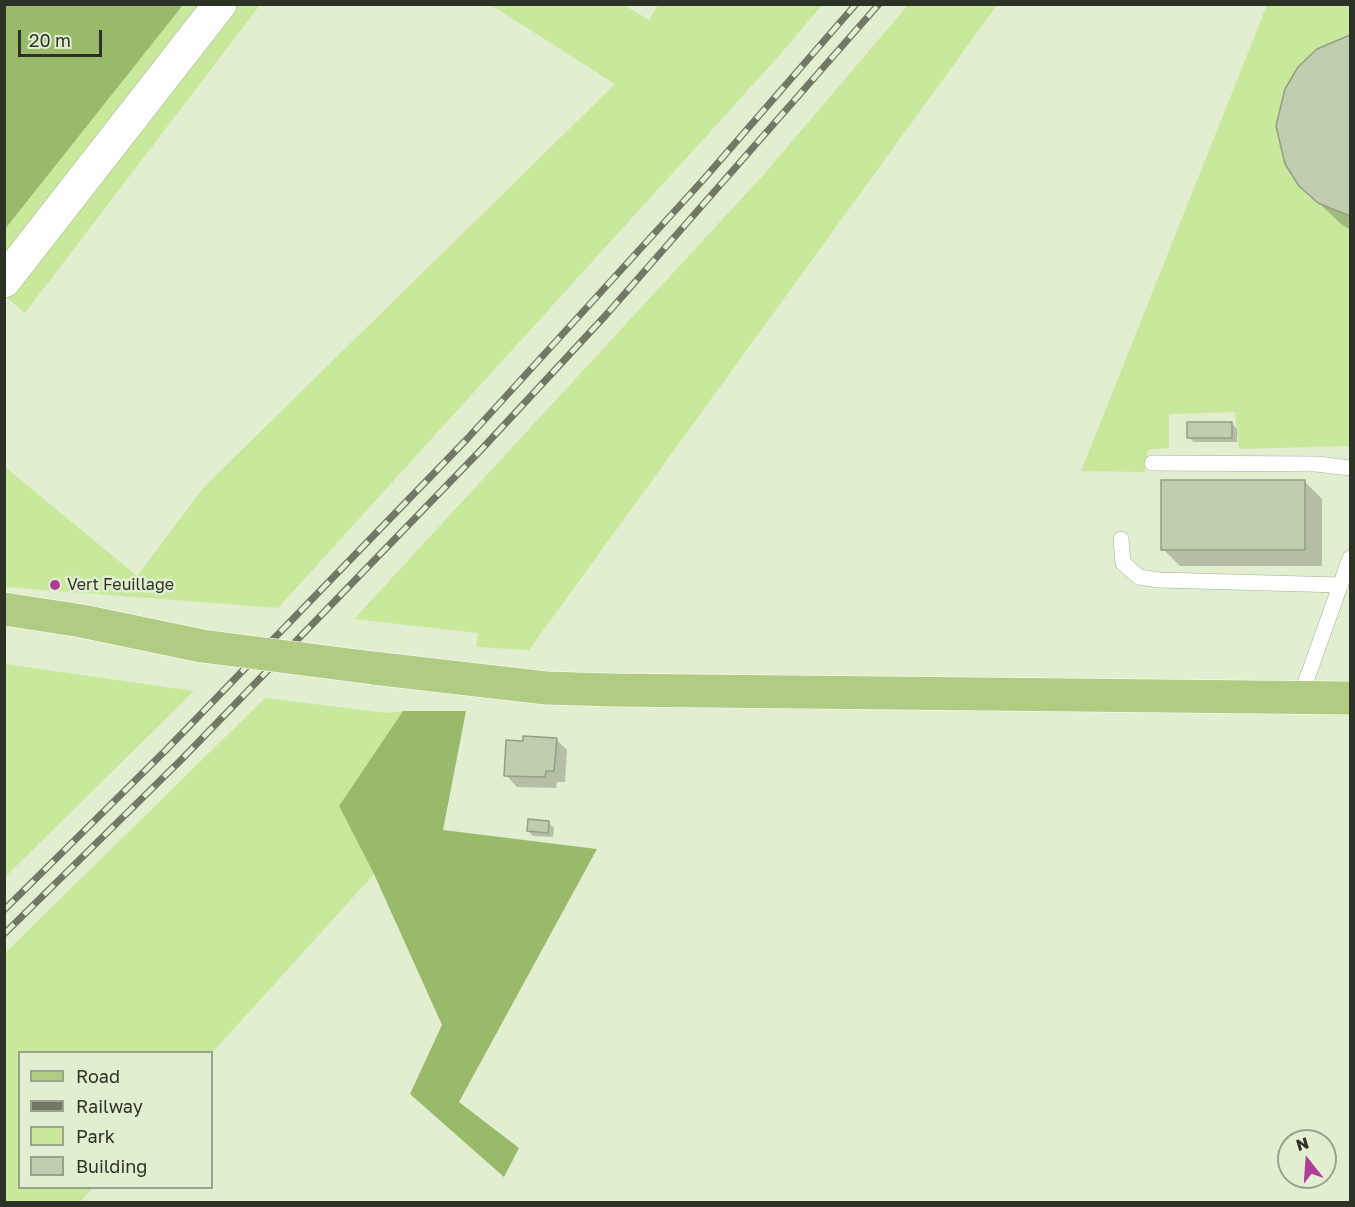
<!DOCTYPE html>
<html>
<head>
<meta charset="utf-8">
<style>
	body { margin:0 }
	#map { position:relative; width:1355px; height:1207px; overflow:hidden; background:#e1efd0; font-family:"Golos Text",sans-serif }
	canvas { display:block }
	.frame { position:absolute; inset:0; border:6px solid #2d3226; pointer-events:none }
	.legend { position:absolute; left:18px; top:1051px; width:195px; height:138px; box-sizing:border-box; background:#e1efd0; border:2px solid #99a38c; margin:0; padding:8px 10px; list-style:none; font-size:18px; color:#2d3226 }
	.legend li { display:flex; align-items:center; gap:12px; height:30px }
	.legend b { width:30px; border:2px solid #99a38c }
	.north { position:absolute; left:1277px; top:1129px; width:60px; height:60px; box-sizing:border-box; background:#e1efd0; border:2px solid #99a38c; border-radius:50%; rotate:343deg; font-size:16px; font-weight:700; line-height:24px; text-align:center; color:#2d3226 }
	.north::after { content:''; display:block; margin:auto; width:21px; height:27px; background:#af3d98; clip-path:polygon(50% 0,100% 100%,50% 72%,0 100%) }
	.scale { position:absolute; left:18px; top:30px; width:84px; height:27px; box-sizing:border-box; border:3px solid #2d3226; border-top:0; padding-left:8px; font-size:18px; line-height:21px; white-space:nowrap; color:#2d3226; -webkit-text-stroke:4px #e1efd0; paint-order:stroke }
</style>
</head>
<body>
<div id="map">
<canvas width="1355" height="1207"></canvas>
<div class="frame"></div>
<ul class="legend">
<li><b style="height:8px;background:#b2cb82"></b>Road</li>
<li><b style="height:8px;background:#717966"></b>Railway</li>
<li><b style="height:16px;background:#c8e89b"></b>Park</li>
<li><b style="height:16px;background:#c0cdaf"></b>Building</li>
</ul>
<div class="north">N</div>
<div class="scale">20 m</div>
</div>
<script>
const g = document.querySelector('canvas').getContext('2d');
g.lineJoin = 'round';
function fillPath(path, color) { g.fillStyle = color; g.fill(path, 'evenodd'); }
const shape = rows => new Path2D(rows.map(r => 'M' + r).join(''));
function strokePath(path, color, width, dash) { g.strokeStyle = color; g.lineWidth = width; g.lineCap = dash ? 'butt' : 'round'; g.setLineDash(dash || []); g.stroke(path); }
function drawText(font, color, halo, rows, align = 'center') {
  g.font = font + ' "Golos Text",sans-serif'; g.lineWidth = 5; g.setLineDash([]); g.textBaseline = 'middle'; g.strokeStyle = halo; g.fillStyle = color; for (const [text, x, y, turn = 0] of rows) {
    g.save(); g.translate(x, y); g.rotate((+turn || 0) * Math.PI / 180); g.textAlign = isNaN(turn) ? turn : align; if (halo) g.strokeText(text, 0, 0); g.fillText(text, 0, 0); g.restore();
  }
}
const green = shape([
	[183,5,260,5,25,313,5,296,4,229],
	[491,5,624,5,649,20,658,5,822,5,777,58,278,608,5,587,5,467,137,576,204,487,615,84],
	[908,5,997,5,529,650,476,647,478,633,354,619,766,172],
	[1267,5,1350,5,1350,446,1239,449,1235,412,1169,414,1169,448,1148,450,1145,472,1081,471],
	[5,664,194,691,5,877,4,664],
	[265,698,387,713,403,711,339,806,374,874,212,1053,20,1052,20,1188,93,1188,80,1202,5,1202,5,953]
]);
const forest = shape([
	[5,4,183,5,5,229,4,5],
	[403,711,466,711,443,830,597,849,459,1102,519,1148,504,1177,410,1094,442,1025,374,874,339,806]
]);
const shadow = shape([
	[1350,37,1350,229,1342,225,1300,185,1282,152,1279,114,1292,78,1318,50],
	[1232,423,1237,429,1237,442,1194,442,1188,437],
	[1305,482,1322,499,1322,566,1180,566,1163,549],
	[556,739,567,750,565,782,557,782,556,788,517,787,506,775,524,743],
	[548,822,554,828,553,837,533,836,528,831]
]);
const building = shape([
	[1350,35,1350,216,1318,203,1299,186,1285,164,1276,126,1285,89,1298,67,1317,49,1350,35],
	[1187,422,1232,422,1232,438,1187,438,1187,422],
	[1161,480,1305,480,1305,550,1161,550,1161,480],
	[523,736,557,738,554,771,546,771,545,777,504,776,506,740,523,741,523,736],
	[528,819,549,821,548,833,527,831,528,819]
]);
const service = shape([
	[1152,463,1316,464,1350,468],
	[1121,539,1123,563,1139,577,1159,580,1341,585],
	[1300,698,1350,558]
]);
const tertiary = shape([
	[4,281,220,4]
]);
const primary = shape([
	[4,609,82,621,202,646],
	[373,668,546,688,611,690,1350,698]
]);
const rail = shape([
	[4,910,166,750,467,439,703,180,856,4],
	[4,934,182,759,479,452,606,315,879,4]
]);
const primaryBridge = shape([
	[202,646,373,668]
]);
const markers = [
	[55,585,6,"#af3d98"]
];
const poiNames = [
	["Vert Feuillage",67,585]
];
fillPath(green, '#c8e89b');
fillPath(forest, '#9aba6b');
fillPath(shadow, '#0003');
fillPath(building, '#c0cdaf');
strokePath(building, '#93a083', 1.5);
strokePath(service, '#a2af92', 16);
strokePath(tertiary, '#a2af92', 34);
strokePath(primary, '#fff', 34);
strokePath(service, '#fff', 15);
strokePath(tertiary, '#fff', 33);
strokePath(primary, '#b2cb82', 33);
strokePath(rail, '#717966', 7);
strokePath(rail, '#e1efd0', 4.5, [14]);
strokePath(primaryBridge, '#fff', 34, []);
strokePath(primaryBridge, '#b2cb82', 33);
for (const [x, y, r, color] of markers) { const dot = new Path2D(); dot.arc(x, y, r, 0, 2 * Math.PI); g.fillStyle = color; g.fill(dot); strokePath(dot, '#e1efd0', 2); }
drawText('16px', '#2d3226', '#e1efd0', poiNames, 'left');
</script>
</body>
</html>
